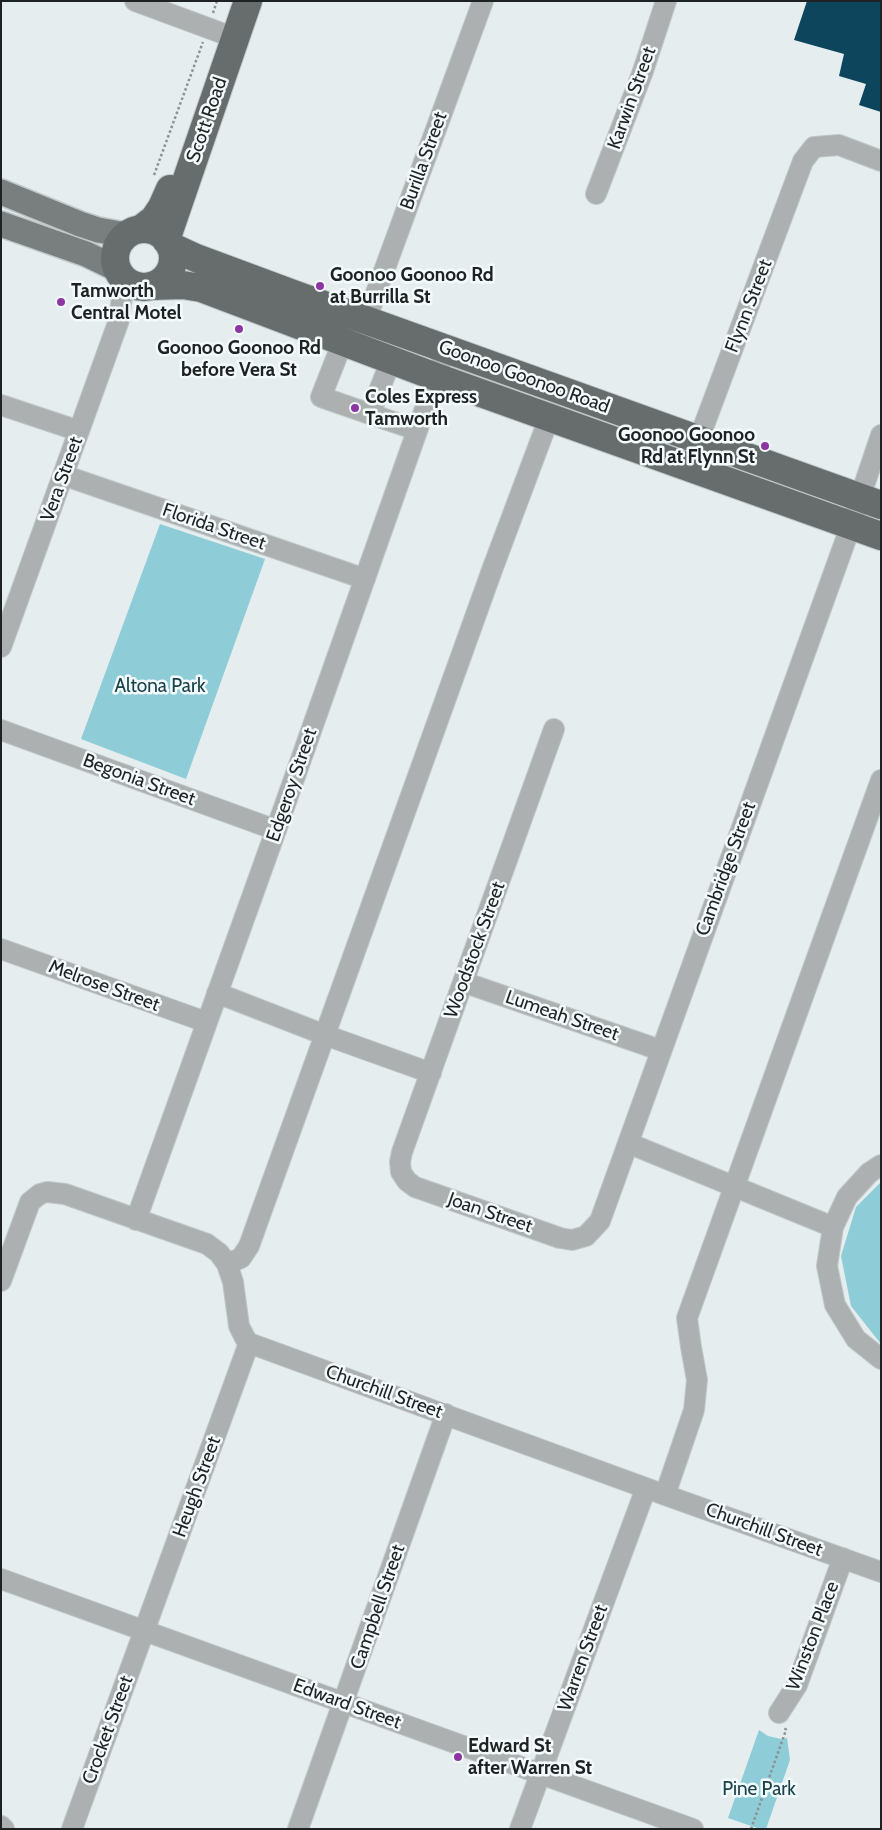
<!DOCTYPE html>
<html>
<head>
<meta charset="utf-8">
<style>
	body { margin:0 }
	#map { position:relative; width:882px; height:1830px; overflow:hidden; background:#e5edee; font-family:Cabin,sans-serif }
	canvas { display:block }
	.frame { position:absolute; inset:0; border:2px solid #1f2223; pointer-events:none }
</style>
</head>
<body>
<div id="map">
<canvas width="882" height="1830"></canvas>
<div class="frame"></div>
</div>
<script>
const g = document.querySelector('canvas').getContext('2d');
g.lineJoin = 'round';
function fillPath(path, color) { g.fillStyle = color; g.fill(path, 'evenodd'); }
const shape = rows => new Path2D(rows.map(r => 'M' + r).join(''));
function strokePath(path, color, width, dash) { g.strokeStyle = color; g.lineWidth = width; g.lineCap = dash ? 'butt' : 'round'; g.setLineDash(dash || []); g.stroke(path); }
function drawText(font, color, halo, rows, align = 'center') {
  g.font = font + ' Cabin,sans-serif'; g.lineWidth = 5; g.setLineDash([]); g.textBaseline = 'middle'; g.strokeStyle = halo; g.fillStyle = color; for (const [text, x, y, turn = 0] of rows) {
    g.save(); g.translate(x, y); g.rotate((+turn || 0) * Math.PI / 180); g.textAlign = isNaN(turn) ? turn : align; if (halo) g.strokeText(text, 0, 0); g.fillText(text, 0, 0); g.restore();
  }
}
const green = shape([
	[160,524,265,559,186,779,81,739],
	[881,1182,881,1344,851,1306,841,1256,856,1207],
	[759,1730,768,1736,781,1739,787,1738,790,1760,766,1829,760,1829,728,1818]
]);
const building = shape([
	[807,1,881,1,881,112,859,105,866,84,839,76,844,54,794,40]
]);
const path = shape([
	[213,13,217,1],
	[154,175,203,42],
	[751,1829,786,1730,785,1728]
]);
const minor = shape([
	[135,1,235,38],
	[596,194,643,71,666,1],
	[366,320,483,1],
	[343,341,321,397,370,414],
	[391,360,370,414,417,430],
	[1,405,79,431],
	[688,468,803,161,814,147,839,145,881,161],
	[63,475,365,579],
	[1,647,119,320,124,280],
	[554,729,402,1152,400,1162,401,1172,407,1181,415,1187,560,1238,572,1240,586,1236,600,1221,846,539,881,435],
	[1,730,276,830],
	[1,949,206,1022],
	[463,982,660,1050],
	[217,993,325,1035,431,1073],
	[628,1143,833,1227],
	[881,1165,869,1173,847,1197,833,1227,827,1266,835,1305,856,1339,881,1359],
	[136,1220,276,830,446,349],
	[227,1264,241,1258,249,1246,492,570,549,418],
	[1,1281,30,1202,40,1194,47,1192,65,1194,207,1244,219,1253,227,1264,233,1282,239,1326,245,1338,249,1343,665,1495,881,1572],
	[665,1495,694,1410,697,1380,691,1347,687,1318,881,780],
	[1,1579,693,1829],
	[779,1713,797,1685,843,1558],
	[1,1826,4,1829],
	[72,1829,249,1343],
	[298,1829,446,1414],
	[520,1829,646,1488]
]);
const major = shape([
	[1,192,80,224,98,230,126,235],
	[1,224,86,254,117,269]
]);
const highway = shape([
	[141,229,154,219,162,207,170,189],
	'115 258a29 29 0 1 1 58 0a29 29 0 1 1-58 0Z',
	[166,240,248,1],
	[170,246,196,258,293,294,881,505],
	[152,286,183,285,201,288,436,377,881,536]
]);
const markers = [
	[320,286,5,"#8d36a3"],
	[61,302,5,"#8d36a3"],
	[239,329,5,"#8d36a3"],
	[355,408,5,"#8d36a3"],
	[765,446,5,"#8d36a3"],
	[458,1757,5,"#8d36a3"]
];
const streetNames = [
	["Karwin Street",632,98,-70],
	["Scott Road",207,120,-71],
	["Burilla Street",424,161,-70],
	["Flynn Street",749,306,-69],
	["Goonoo Goonoo Road",524,377,20],
	["Vera Street",62,479,-70],
	["Florida Street",214,527,19],
	["Begonia Street",139,780,20],
	["Edgeroy Street",292,785,-71],
	["Cambridge Street",726,869,-70],
	["Woodstock Street",475,950,-70],
	["Melrose Street",104,986,20],
	["Lumeah Street",562,1016,19],
	["Joan Street",490,1213,19],
	["Churchill Street",384,1392,20],
	["Heugh Street",197,1487,-70],
	["Churchill Street",764,1530,20],
	["Campbell Street",378,1607,-71],
	["Winston Place",813,1636,-69],
	["Warren Street",583,1658,-70],
	["Edward Street",347,1704,20],
	["Crocket Street",108,1730,-70]
];
const poiNames = [
	["Goonoo Goonoo Rd",330,275],
	["at Burrilla St",330,297],
	["Tamworth",71,291],
	["Central Motel",71,313],
	["Goonoo Goonoo Rd",239,348,"center"],
	["before Vera St",239,370,"center"],
	["Coles Express",365,397],
	["Tamworth",365,419],
	["Goonoo Goonoo",755,435,"right"],
	["Rd at Flynn St",755,457,"right"],
	["Edward St",468,1746],
	["after Warren St",468,1768]
];
const parkNames = [
	["Altona Park",160,686],
	["Pine Park",759,1789]
];
fillPath(green, '#8eccd8');
fillPath(building, '#0d455d');
strokePath(minor, '#c1c8c9', 22);
strokePath(major, '#c1c8c9', 28);
strokePath(highway, '#c1c8c9', 30);
strokePath(path, '#8c9192', 2.5, [2.5, 2.5]);
strokePath(minor, '#adb0b0', 20);
strokePath(major, '#797f7e', 25);
strokePath(highway, '#666d6c', 28);
for (const [x, y, r, color] of markers) { const dot = new Path2D(); dot.arc(x, y, r, 0, 2 * Math.PI); g.fillStyle = color; g.fill(dot); strokePath(dot, '#f2fafc', 2); }
drawText('19px', '#1f2223', '#f2fafc', streetNames);
drawText('bold 19px', '#1f2223', '#f2fafc', poiNames, 'left');
drawText('19px', '#194249', '#f2fafc', parkNames);
</script>
</body>
</html>
